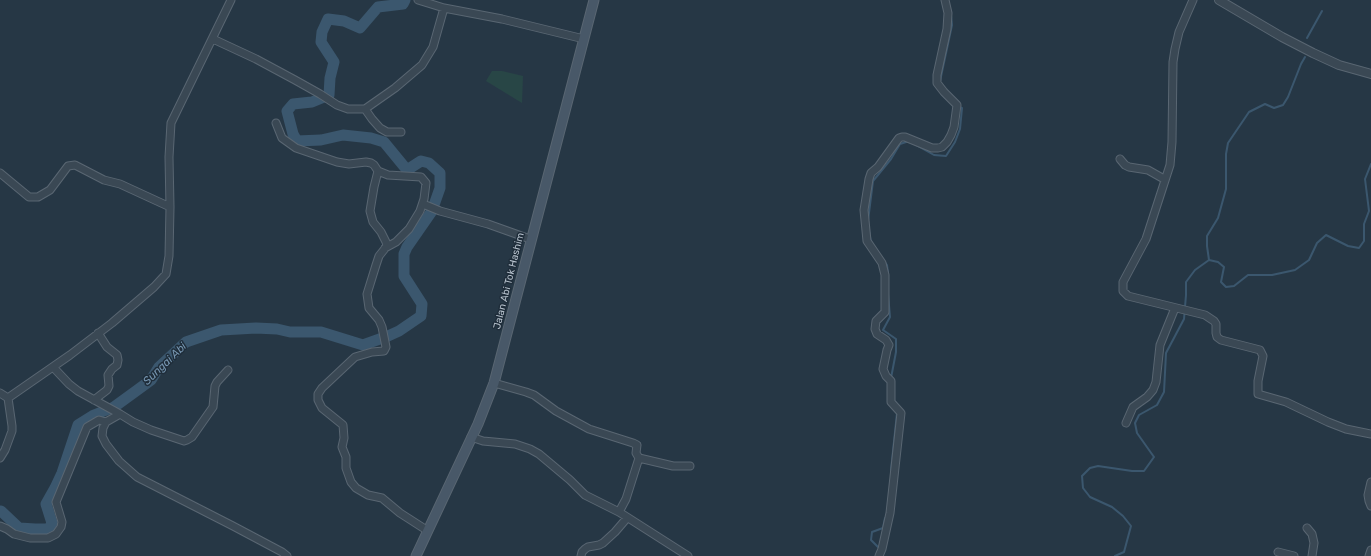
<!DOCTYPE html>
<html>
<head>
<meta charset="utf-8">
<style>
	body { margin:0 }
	canvas { display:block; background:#263745 }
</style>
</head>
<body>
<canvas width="1371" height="556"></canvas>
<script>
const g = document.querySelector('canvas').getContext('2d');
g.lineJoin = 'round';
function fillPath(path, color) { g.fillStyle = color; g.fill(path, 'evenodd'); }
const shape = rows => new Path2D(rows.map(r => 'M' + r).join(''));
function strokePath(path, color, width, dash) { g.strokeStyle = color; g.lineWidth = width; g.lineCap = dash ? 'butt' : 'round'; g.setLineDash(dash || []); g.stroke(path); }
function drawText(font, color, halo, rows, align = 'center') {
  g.font = font + ' Rubik,sans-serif'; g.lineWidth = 3; g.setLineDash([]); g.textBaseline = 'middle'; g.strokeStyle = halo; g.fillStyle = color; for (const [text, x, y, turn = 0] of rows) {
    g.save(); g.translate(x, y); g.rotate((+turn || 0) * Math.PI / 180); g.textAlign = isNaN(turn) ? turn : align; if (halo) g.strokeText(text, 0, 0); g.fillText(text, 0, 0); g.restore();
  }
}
const green = shape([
	[492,71,502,71,523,76,522,103,486,81]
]);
const stream = shape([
	[1307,38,1322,11],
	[940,81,952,25,951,15],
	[916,145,934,155,946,156,955,142,960,129,962,108,959,106],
	[868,221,873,181,891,159,900,144,909,141],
	[869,231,871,242],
	[1209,260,1207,246,1207,236,1218,218,1226,189,1226,154,1228,143,1249,112,1265,104,1274,108,1283,105,1288,97,1301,64,1305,57],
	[884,261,887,265,888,273],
	[888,294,890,317,883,330,896,339,896,352,891,378],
	[891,470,897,413],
	[879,548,871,540,872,532,883,528,885,518],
	[1115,556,1124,552,1131,526,1123,516,1112,507,1090,497,1083,488,1082,476,1090,468,1098,466,1132,471,1144,471,1154,457,1137,433,1135,423,1139,415,1157,405,1164,392,1166,353,1184,319,1186,295,1186,282,1195,270,1209,260,1218,262,1224,267,1221,282,1226,287,1234,286,1248,275,1272,275,1295,270,1309,260,1317,243,1326,235,1348,246,1359,248,1364,241,1364,224,1369,211,1365,179,1371,164]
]);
const river = shape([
	[405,0,403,4,378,7,360,28,344,21,328,19,322,32,321,42,334,62,330,78,329,95,312,102,293,104,287,111,293,134,297,141,321,140,343,135,371,138,384,142,407,170,421,161,429,163,440,173,440,188,434,205],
	[0,512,1,511,19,528,35,529,49,529,52,523,46,504,55,488,62,473,78,425,94,415,114,407,136,391,151,380,159,367,186,342,221,330,256,328,277,329,290,332,321,332,363,345,388,336,399,331,421,316,422,304,404,276,404,254,407,247,432,211]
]);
const minor = shape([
	[418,0,444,8,502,19,584,39],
	[1193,0,1179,32,1175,49,1173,62,1172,142,1170,165,1146,239,1123,282,1123,291,1128,296,1205,315,1214,321,1216,324,1216,333,1217,337,1221,340,1260,350,1263,356,1258,381,1258,394,1286,402,1328,422,1346,429,1371,434],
	[213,39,256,59,295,80,320,94,337,105,348,109,365,109,395,88,422,65,433,47,444,8],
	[365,109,372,119,380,128,387,132,401,132],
	[276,123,282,138,296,148,337,162,349,164,366,162,371,163,374,165,378,171,388,175,421,177,426,183,424,199,420,211,409,229,396,242,385,248],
	[1120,159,1125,165,1129,167,1148,170,1164,179],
	[378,171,374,187,370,211,373,222,381,232,386,242,387,246,379,256,376,265,367,294,369,308,379,320,382,327,386,347,384,351,372,352,355,357,322,388,318,394,318,400,322,408,343,425,344,438,342,447,346,457,346,468,351,482,356,488,368,495,382,498,400,513,428,531],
	[0,173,29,197,38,197,50,190,68,166,75,165,104,180,120,184,170,207],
	[423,204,440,211,488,224,530,239],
	[53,367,69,384,78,391,120,414],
	[228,370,217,382,215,386,213,407,192,437,187,440,184,441,151,430,133,422,120,414,106,422,103,428,102,436,106,444,119,461,137,477,233,526,282,552,287,556],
	[494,383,526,392,534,395,556,411,589,429,633,443,637,445,636,453,639,458],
	[0,393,8,398,12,426,12,431,5,450,0,458],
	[8,398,70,355,112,323,154,287,166,274,169,256,170,207,169,157,171,123,231,0],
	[94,400,107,390,109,386,108,375,112,369,117,365,118,360,117,355,107,347,98,333],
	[1126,423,1133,407,1147,397,1153,390,1156,382,1160,345,1175,308],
	[471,437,483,441,515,444,530,449,539,454,570,480,585,495,619,512,688,556],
	[1371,482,1368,495,1369,501,1371,506],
	[619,512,626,499,639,458,673,466,690,466],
	[0,526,7,529,14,534,30,538,48,538,56,534,61,527,62,522,56,502,87,427,99,420,106,422],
	[1307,528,1312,534,1314,543,1312,556],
	[1278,552,1294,556],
	[581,556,582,552,585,549,588,547,599,545,603,543,615,532,627,518],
	[879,556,882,549,890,513,901,413,891,402,891,381,886,376,883,369,887,350,889,345,886,340,877,334,875,329,876,321,885,312,885,275,882,263,867,241,864,210,869,179,871,173,878,167,899,138,902,137,905,137,932,148,938,148,942,147,947,142,951,135,954,127,957,105,944,92,937,83,937,75,947,29,948,13,945,0],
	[1369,556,1371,550]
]);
const tertiary = shape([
	[1219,0,1282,37,1313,53,1339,65,1371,74]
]);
const secondary = shape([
	[416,556,478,424,494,383,594,0]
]);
const streetNames = [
	["Jalan Abi Tok Hashim",509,281,-76]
];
const waterNames = [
	["Sungai Abi",165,364,-44]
];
fillPath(green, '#284646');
strokePath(stream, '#3b576e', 2);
strokePath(river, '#3b576e', 11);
strokePath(minor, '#596672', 9);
strokePath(tertiary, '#596672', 10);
strokePath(secondary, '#596672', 11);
strokePath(minor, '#3a4854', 7);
strokePath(tertiary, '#3a4854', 8);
strokePath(secondary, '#485868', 9);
drawText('10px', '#b8c3ce', '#1f2d3a', streetNames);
drawText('italic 11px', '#7797b2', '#1f2d3a', waterNames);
</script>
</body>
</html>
